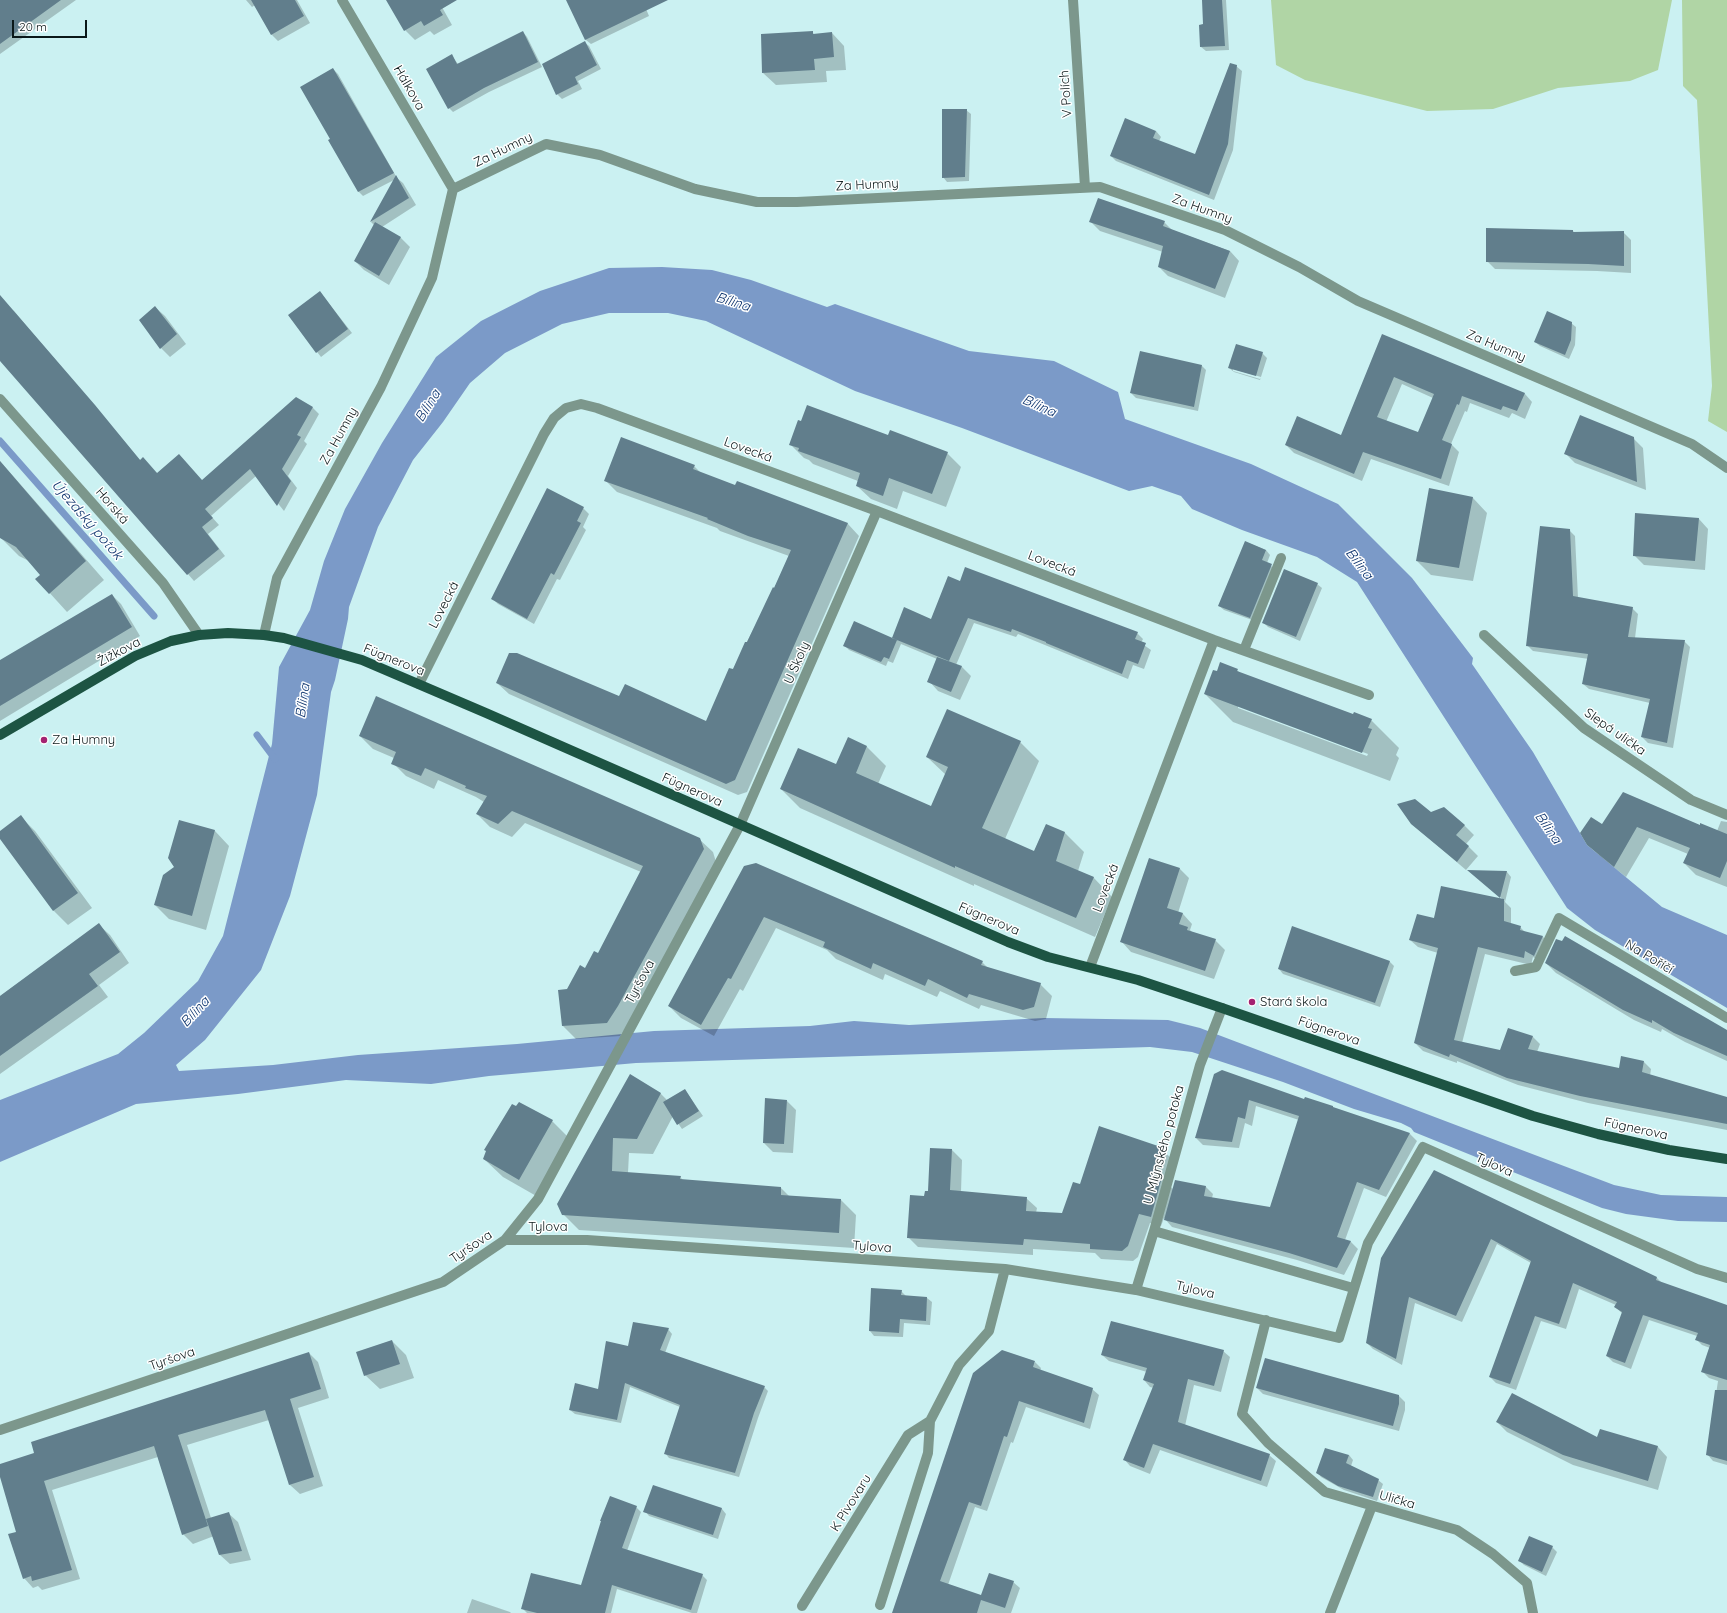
<!DOCTYPE html>
<html>
<head>
<meta charset="utf-8">
<style>
	body { margin:0 }
	#map { position:relative; width:1727px; height:1613px; overflow:hidden; background:#cbf1f2; font-family:Quicksand,sans-serif }
	canvas { display:block }
	.scale { position:absolute; left:12px; top:20px; width:75px; height:18px; box-sizing:border-box; border:2px solid #0a1819; border-top:0; padding-left:5px; font-size:12px; line-height:14px; white-space:nowrap; color:#0a1819; -webkit-text-stroke:3px #fff; paint-order:stroke }
</style>
</head>
<body>
<div id="map">
<canvas width="1727" height="1613"></canvas>
<div class="scale">20 m</div>
</div>
<script>
const g = document.querySelector('canvas').getContext('2d');
g.lineJoin = 'round';
function fillPath(path, color) { g.fillStyle = color; g.fill(path, 'evenodd'); }
const shape = rows => new Path2D(rows.map(r => 'M' + r).join(''));
function strokePath(path, color, width, dash) { g.strokeStyle = color; g.lineWidth = width; g.lineCap = dash ? 'butt' : 'round'; g.setLineDash(dash || []); g.stroke(path); }
function drawText(font, color, halo, rows, align = 'center') {
  g.font = font + ' Quicksand,sans-serif'; g.lineWidth = 3; g.setLineDash([]); g.textBaseline = 'middle'; g.strokeStyle = halo; g.fillStyle = color; for (const [text, x, y, turn = 0] of rows) {
    g.save(); g.translate(x, y); g.rotate((+turn || 0) * Math.PI / 180); g.textAlign = isNaN(turn) ? turn : align; if (halo) g.strokeText(text, 0, 0); g.fillText(text, 0, 0); g.restore();
  }
}
const green = shape([
	[1271,0,1672,0,1658,70,1630,81,1558,88,1493,109,1427,111,1305,80,1276,65],
	[1682,0,1727,0,1727,432,1708,421,1712,386,1697,100,1683,86]
]);
const water = shape([
	[662,267,712,270,751,280,827,307,835,304,969,351,1054,361,1118,392,1125,419,1251,464,1338,504,1412,578,1473,658,1472,664,1533,752,1587,845,1662,907,1727,935,1727,1008,1595,930,1567,908,1357,582,1317,557,1242,530,1192,509,1181,496,1152,486,1129,491,962,428,855,391,706,321,668,313,609,313,562,324,505,353,470,383,443,422,413,460,378,527,349,607,348,619,335,680,331,692,317,795,290,896,261,970,205,1040,176,1065,179,1071,273,1065,358,1055,517,1044,654,1031,810,1026,854,1021,909,1025,1044,1018,1168,1020,1200,1028,1614,1185,1661,1195,1727,1197,1727,1222,1678,1221,1626,1214,1602,1208,1414,1132,1411,1128,1401,1123,1354,1109,1283,1082,1192,1052,1150,1047,636,1063,489,1076,431,1084,346,1080,238,1094,136,1104,0,1162,0,1100,118,1054,144,1033,198,981,223,936,272,744,279,667,310,610,324,561,345,509,382,443,436,357,481,321,540,291,609,268]
]);
const shadow = shape([
	[0,0,76,0,0,54],
	[246,0,297,0,310,23,278,41,272,35,255,5,252,7],
	[388,0,438,0,452,25,434,35,430,31,415,40,405,30],
	[574,0,649,0,644,4,649,16,591,44,586,40,570,5],
	[1203,0,1226,0,1229,50,1206,51,1201,47,1204,25],
	[523,32,527,37,542,67,489,92,453,112,449,108,451,55,458,64],
	[812,32,815,35,832,33,844,46,846,70,826,71,827,82,776,85,763,73],
	[584,42,589,46,601,69,578,81,582,89,562,99,557,94],
	[1236,66,1242,71,1233,150,1214,200,1116,161,1111,156,1156,131,1161,137,1159,141,1196,156],
	[333,69,338,74,397,178,403,183,416,205,382,227,401,238,410,247,389,285,364,270,355,261,375,226,371,222,394,180,363,196,359,192,329,140,331,139],
	[966,110,971,114,969,181,947,182,943,177],
	[1090,221,1164,222,1172,230,1230,251,1239,261,1225,298,1168,276,1159,267,1163,252,1100,231],
	[1573,231,1575,233,1623,232,1631,240,1631,273,1597,271,1495,269,1487,261],
	[320,292,352,333,321,357,289,316],
	[0,303,14,311,141,461,158,474,202,481,297,399,313,408,319,414,304,441,307,444,288,476,297,488,284,511,256,476,211,516,219,525,208,534,225,556,194,581,0,359],
	[155,307,165,316,186,344,170,357,161,348],
	[1571,323,1576,327,1575,345,1569,359,1540,346,1535,342],
	[1383,335,1525,394,1532,402,1525,419,1512,413,1509,418,1470,403,1467,412,1465,411,1451,444,1459,452,1449,486,1371,459,1362,481,1294,453,1286,445,1342,436],
	[1402,384,1433,398,1419,433,1386,422],
	[1262,353,1267,358,1260,380,1234,372,1229,368],
	[1233,369,1261,377,1260,379,1233,371],
	[1202,366,1206,370,1198,411,1136,398,1131,393],
	[889,437,947,453,961,467,946,507,903,491,897,509,871,499,857,486,858,481,813,464,809,460,804,458,790,444],
	[1633,438,1643,448,1646,490,1575,463,1565,453],
	[0,461,104,580,67,612,37,579,42,575,31,562,19,556,1,538],
	[694,466,701,473,736,486,737,482,848,524,859,536,747,792,738,795,509,694,497,683,619,697,706,722,774,589,789,556,720,531,717,528,617,492,605,480],
	[1430,489,1473,498,1487,513,1473,581,1431,575,1417,561],
	[583,508,589,514,583,527,586,530,560,580,557,579,534,624,498,604,492,598],
	[1636,514,1699,519,1708,529,1705,570,1644,565,1634,555],
	[1569,530,1575,536,1578,598,1632,608,1638,614,1635,638,1684,641,1690,647,1673,748,1648,743,1642,737,1650,703,1589,689,1583,684,1589,659,1533,651,1527,645],
	[1246,542,1266,550,1270,555,1267,563,1275,569,1255,621,1224,610,1219,606],
	[960,582,1137,633,1143,639,1141,643,1151,650,1144,669,1133,665,1128,679,1018,634,1016,637,974,623,956,665,962,667,971,676,960,700,938,691,929,681,937,659,901,644,893,663,888,661,886,666,849,650,845,646,892,639,931,620],
	[1317,584,1322,588,1300,641,1268,627,1263,622],
	[112,595,121,604,140,636,0,721,0,661],
	[1237,670,1240,673,1354,715,1371,720,1399,748,1396,755,1399,758,1390,781,1233,722,1205,694],
	[1238,706,1368,754,1367,756,1238,708],
	[360,736,699,839,713,852,716,862,631,1019,620,1036,576,1039,563,1026,559,991,568,990,599,954,641,872,525,823,512,837,490,827,477,814,484,802,476,797,438,780,434,789,406,776,393,763,394,758,373,749],
	[848,739,867,747,886,766,878,784,932,807,946,775,927,757,1020,742,1039,761,1005,839,1034,852,1046,825,1065,833,1084,852,1078,871,1093,877,1112,897,1095,937,974,884,974,886,800,808,781,789,837,766],
	[1431,814,1464,825,1474,835,1466,844,1478,856,1466,870,1412,824],
	[21,817,35,831,92,908,68,925,54,911,0,837,0,832],
	[180,821,215,831,229,846,206,930,169,919,155,905,175,867],
	[1721,821,1727,822,1727,887,1696,875,1684,863,1688,854,1649,838,1626,877,1600,856,1588,844,1603,826,1700,827,1717,831],
	[1149,859,1180,869,1189,878,1178,913,1183,914,1192,924,1190,930,1192,932,1215,940,1225,950,1214,979,1131,952,1122,942],
	[756,864,982,962,988,968,1040,984,1052,996,1046,1019,1035,1021,981,1005,979,1009,940,991,937,997,885,974,883,980,836,959,827,950,776,928,743,991,740,989,714,1036,681,1018,669,1006],
	[1469,871,1507,872,1511,877,1505,902,1511,908,1511,924,1520,927,1526,933,1543,937,1550,944,1542,963,1533,957,1531,965,1485,954,1462,1043,1501,1051,1508,1029,1533,1037,1540,1044,1537,1052,1620,1069,1644,1062,1651,1069,1650,1076,1727,1098,1727,1130,1588,1103,1518,1085,1457,1061,1457,1063,1423,1051,1415,1043,1438,953,1418,947,1410,940,1434,919,1442,887,1505,901],
	[99,925,110,935,129,963,99,985,108,997,0,1074,0,996],
	[1390,962,1394,966,1380,1007,1283,974,1279,969],
	[1546,963,1727,1031,1727,1061,1685,1042,1662,1029,1661,1032,1634,1020,1556,973],
	[1215,1075,1335,1109,1410,1134,1417,1141,1386,1197,1364,1188,1345,1240,1351,1242,1358,1249,1344,1275,1297,1260,1172,1227,1164,1218,1161,1226,1150,1223,1138,1257,1133,1261,1101,1259,1095,1253,1033,1249,1033,1255,918,1247,908,1237,925,1197,929,1193,952,1150,962,1160,961,1192,1026,1198,1037,1208,1036,1213,1063,1214,1080,1186,1160,1148,1171,1158,1164,1180,1173,1189,1176,1181,1206,1187,1213,1194,1212,1198,1271,1208,1299,1120,1256,1106,1252,1126,1245,1123,1239,1148,1203,1145,1196,1138],
	[630,1076,661,1094,667,1100,685,1090,703,1116,682,1129,673,1116,653,1154,629,1153,628,1173,680,1177,684,1181,781,1188,789,1196,841,1200,856,1215,854,1248,579,1230,563,1214],
	[787,1101,796,1110,793,1153,773,1152,764,1143],
	[517,1108,552,1121,570,1139,538,1197,503,1177,484,1159],
	[1434,1171,1657,1278,1663,1284,1727,1306,1727,1465,1713,1461,1707,1454,1718,1381,1709,1378,1703,1372,1710,1348,1702,1345,1696,1339,1697,1336,1649,1320,1631,1369,1613,1362,1607,1356,1623,1314,1615,1307,1616,1305,1579,1289,1566,1329,1541,1321,1516,1390,1496,1383,1490,1377,1531,1263,1497,1244,1462,1322,1415,1303,1402,1365,1373,1349,1367,1343],
	[872,1289,901,1291,906,1296,927,1298,932,1302,930,1325,904,1323,903,1337,874,1336,870,1331],
	[668,1329,672,1334,665,1353,764,1387,768,1391,758,1418,739,1477,669,1458,665,1453,680,1407,630,1387,621,1423,575,1414,570,1410,599,1390,629,1347],
	[392,1341,406,1355,414,1378,380,1389,365,1375],
	[1223,1351,1230,1357,1221,1392,1194,1385,1185,1426,1269,1455,1276,1461,1267,1487,1160,1450,1150,1474,1130,1466,1124,1459,1154,1388,1150,1387,1144,1380,1147,1372,1109,1361,1102,1355],
	[309,1353,318,1362,329,1398,298,1408,323,1486,300,1494,290,1485,269,1420,187,1445,211,1518,228,1513,238,1522,251,1560,230,1564,220,1555,214,1536,193,1544,183,1534,158,1457,52,1490,80,1579,42,1590,38,1586,33,1588,24,1578,18,1532,0,1474,0,1465,36,1454],
	[1035,1362,1041,1368,1040,1371,1092,1389,1099,1395,1090,1429,1026,1407,1013,1443,1011,1442,987,1511,975,1507,948,1585,982,1596,1013,1582,1020,1588,1011,1613,893,1613],
	[1257,1388,1399,1396,1405,1402,1405,1410,1399,1431,1263,1394],
	[1497,1422,1597,1439,1601,1430,1658,1447,1667,1457,1658,1490,1573,1465,1507,1432],
	[1349,1455,1353,1460,1351,1466,1378,1480,1383,1484,1377,1501,1344,1490,1321,1477,1317,1472],
	[653,1486,722,1509,726,1514,718,1539,649,1516,645,1511],
	[636,1507,641,1512,627,1551,702,1575,707,1580,697,1613,692,1613,617,1589,611,1613,527,1613,523,1609,582,1586],
	[1552,1547,1557,1552,1546,1576,1524,1565,1519,1560],
	[472,1599,510,1612,511,1613,467,1613]
]);
const stream = shape([
	[0,441,154,616],
	[257,735,275,759]
]);
const building = shape([
	[0,0,61,0,0,44],
	[251,0,295,0,304,16,271,35],
	[386,0,457,0,440,10,443,15,424,26,421,21,404,31],
	[566,0,668,0,585,40],
	[1202,0,1222,0,1225,46,1200,47,1199,25,1203,24],
	[523,31,538,62,484,88,448,109,426,69,452,54,457,64],
	[813,31,813,34,832,32,834,57,814,59,815,70,762,73,761,34],
	[585,41,597,65,575,77,578,84,556,95,542,64],
	[1230,63,1237,65,1228,144,1209,195,1110,156,1125,118,1156,131,1153,138,1195,154],
	[333,68,394,173,358,192,328,140,330,139,300,87],
	[942,109,967,109,965,177,942,178],
	[396,175,409,198,370,222],
	[1098,198,1165,221,1163,226,1230,251,1215,289,1158,267,1163,246,1089,222],
	[375,222,401,237,379,276,354,261],
	[1486,228,1573,230,1573,232,1624,231,1624,266,1588,264,1486,262],
	[320,291,348,329,316,353,288,315],
	[0,295,95,405,140,460,143,457,157,473,179,454,202,480,296,397,313,407,297,435,301,437,282,469,291,481,277,506,250,469,205,509,213,518,202,527,219,549,187,575,0,361],
	[155,306,177,334,160,349,139,320],
	[1547,311,1572,322,1571,340,1565,355,1534,342],
	[1382,334,1525,393,1517,411,1503,406,1501,410,1462,396,1459,405,1457,404,1442,440,1452,444,1441,479,1363,452,1354,474,1285,445,1297,416,1341,435],
	[1394,377,1434,394,1418,432,1377,417],
	[1236,344,1263,352,1256,376,1228,368],
	[1140,351,1202,365,1194,407,1130,393],
	[807,405,888,435,890,430,948,452,932,494,889,478,883,496,856,486,860,473,798,451,799,448,789,445,798,420,801,421],
	[1580,415,1634,437,1637,482,1564,454],
	[621,437,695,465,693,469,735,485,737,481,848,523,735,780,726,784,496,683,509,653,517,653,619,696,625,684,706,721,729,668,733,669,745,642,747,642,773,587,774,588,791,550,748,536,707,519,708,518,604,481],
	[0,461,86,561,49,594,35,579,40,575,16,547,0,538],
	[547,488,584,507,577,521,581,523,554,575,551,573,527,619,491,599],
	[1429,488,1473,497,1459,568,1416,561],
	[1635,513,1699,518,1695,561,1633,556],
	[1540,526,1570,529,1573,596,1633,607,1628,637,1685,640,1667,743,1641,737,1650,699,1582,684,1588,654,1526,646],
	[1245,541,1266,550,1262,560,1272,564,1250,618,1218,606],
	[965,567,1138,632,1135,639,1146,643,1138,664,1127,660,1122,674,1046,643,1046,642,1012,629,1011,632,968,618,949,661,892,638,904,607,931,619,948,576,960,581],
	[1284,569,1318,583,1296,637,1262,623],
	[112,594,132,627,0,706,0,660],
	[854,621,897,640,889,659,884,657,881,662,843,646],
	[937,657,962,666,951,692,927,682],
	[1220,662,1238,669,1237,671,1353,714,1354,712,1372,719,1368,728,1372,729,1362,753,1204,694,1213,670,1217,671],
	[376,696,700,838,704,849,618,1006,607,1023,562,1026,558,990,567,989,580,965,585,968,594,951,598,953,643,866,512,811,498,824,476,814,487,796,465,788,466,786,425,768,421,776,391,764,396,752,359,736],
	[947,709,1021,741,982,828,1034,851,1046,824,1065,832,1056,861,1094,877,1076,918,955,866,955,868,780,789,798,748,836,764,848,737,867,746,856,773,931,806,948,767,926,757],
	[1623,792,1700,825,1700,823,1727,834,1727,861,1720,878,1683,863,1690,848,1637,827,1614,867,1587,845,1580,833,1591,817,1602,824],
	[1415,799,1431,812,1444,807,1465,825,1456,835,1469,846,1457,862,1411,824,1397,804],
	[21,815,78,893,53,911,0,839,0,831],
	[179,820,215,830,192,916,154,905,163,875,174,867,168,858],
	[1149,858,1180,868,1167,908,1183,913,1179,924,1188,927,1187,930,1216,939,1205,971,1120,942],
	[756,863,983,961,981,965,1041,983,1034,1007,1023,1010,969,994,967,998,928,979,925,986,873,963,871,969,823,947,825,942,764,917,731,979,728,978,701,1025,668,1006,744,866],
	[1467,870,1507,871,1500,898],
	[1441,886,1504,899,1504,921,1521,926,1520,930,1543,936,1534,956,1525,951,1524,958,1478,947,1454,1040,1500,1050,1508,1028,1533,1036,1528,1049,1619,1068,1621,1056,1644,1061,1642,1072,1727,1097,1727,1124,1580,1096,1507,1078,1450,1054,1449,1057,1414,1043,1438,948,1409,940,1417,914,1434,918],
	[99,923,120,952,89,974,98,986,0,1056,0,996],
	[1292,926,1390,961,1375,1003,1278,969],
	[1565,936,1727,1030,1727,1056,1674,1033,1652,1020,1652,1023,1623,1010,1545,963,1556,939,1562,941],
	[1222,1070,1304,1099,1305,1097,1333,1106,1333,1107,1410,1133,1379,1190,1357,1182,1337,1237,1351,1241,1337,1268,1289,1253,1164,1220,1175,1180,1206,1186,1204,1196,1270,1207,1299,1116,1249,1100,1245,1119,1238,1117,1232,1142,1195,1138,1214,1074],
	[630,1074,661,1093,637,1139,613,1138,612,1171,681,1176,680,1179,781,1187,781,1195,841,1199,839,1233,562,1215,557,1204],
	[685,1089,699,1111,677,1125,663,1102],
	[765,1098,787,1100,784,1144,763,1143],
	[519,1102,553,1120,519,1180,483,1159,486,1151,484,1150,512,1104,516,1106],
	[1099,1126,1161,1147,1152,1175,1162,1177,1151,1217,1139,1214,1128,1246,1122,1251,1090,1249,1090,1244,1024,1239,1023,1245,907,1238,910,1195,924,1196,925,1191,928,1191,930,1148,952,1149,950,1190,1027,1197,1026,1211,1062,1213,1073,1182,1080,1184],
	[1434,1170,1657,1277,1656,1280,1727,1305,1727,1380,1701,1372,1710,1345,1695,1340,1698,1333,1643,1315,1625,1363,1606,1356,1622,1312,1614,1307,1617,1302,1573,1283,1559,1324,1535,1316,1510,1384,1489,1377,1531,1261,1491,1239,1456,1316,1409,1297,1396,1359,1366,1343,1381,1258],
	[871,1288,902,1290,901,1295,927,1297,926,1321,900,1319,899,1333,869,1331],
	[1111,1321,1224,1350,1214,1386,1188,1379,1178,1422,1270,1454,1261,1481,1153,1444,1144,1468,1123,1460,1154,1384,1143,1380,1147,1368,1101,1355],
	[633,1322,669,1328,660,1350,765,1386,754,1413,735,1473,664,1454,680,1405,625,1383,617,1420,569,1410,575,1383,598,1389,606,1341,628,1346],
	[392,1340,400,1364,364,1376,356,1352],
	[1002,1350,1035,1361,1033,1367,1093,1388,1084,1423,1019,1401,1007,1437,1004,1436,981,1506,969,1502,940,1581,981,1595,989,1573,1014,1581,1005,1608,981,1600,977,1613,892,1613,973,1373],
	[309,1352,321,1389,290,1399,314,1477,289,1485,265,1410,178,1435,208,1526,182,1535,154,1446,44,1481,72,1570,32,1581,31,1576,23,1579,8,1534,16,1532,0,1477,0,1464,34,1453,31,1442],
	[1265,1358,1399,1395,1399,1404,1393,1426,1256,1388],
	[1715,1390,1727,1390,1727,1461,1706,1455],
	[1512,1393,1597,1437,1600,1429,1658,1446,1648,1481,1563,1455,1496,1422],
	[1325,1448,1349,1455,1346,1463,1379,1479,1373,1497,1338,1486,1316,1473],
	[653,1485,722,1508,713,1535,643,1512],
	[610,1496,637,1506,622,1548,703,1574,691,1610,612,1585,605,1613,537,1613,521,1609,531,1573,581,1585,601,1521,600,1521],
	[229,1512,242,1551,219,1555,206,1519],
	[1529,1536,1553,1546,1542,1572,1518,1561]
]);
const minor = shape([
	[342,0,453,189],
	[1073,0,1085,187],
	[0,399,163,583,199,635],
	[264,635,277,578,381,387,432,278,453,189,546,144,600,155,695,189,757,202,797,202,1100,187,1225,230,1299,267,1358,301,1692,444,1727,468],
	[1484,635,1584,728,1691,800,1727,815],
	[1244,650,1281,558],
	[419,684,544,434,554,418,566,408,581,404,597,408,877,511,1214,640,1369,695],
	[1090,967,1214,640],
	[1515,971,1536,967,1559,918,1727,1018],
	[1154,1231,1353,1288],
	[505,1240,587,1240,1005,1269,1136,1290,1339,1338,1368,1243,1423,1147,1697,1269,1727,1278],
	[1136,1290,1154,1231,1200,1065,1222,1008],
	[1266,1320,1242,1414,1268,1443,1325,1492,1457,1530,1493,1554,1527,1583,1533,1613],
	[0,1430,443,1282,505,1240,538,1199,740,825,877,511],
	[880,1605,928,1453,930,1421],
	[802,1606,908,1435,930,1421,959,1365,989,1331,1005,1269],
	[1330,1613,1372,1506]
]);
const major = shape([
	[0,735,135,656,171,641,199,635,228,633,264,635,284,638,362,660,486,713,1008,942,1048,957,1138,980,1222,1008,1533,1116,1598,1134,1669,1150,1727,1159]
]);
const markers = [
	[44,740,4,"#a42271"],
	[1252,1002,4,"#a42271"]
];
const streetNames = [
	["Hálkova",409,88,60],
	["V Polích",1066,94,-94],
	["Za Humny",503,150,-26],
	["Za Humny",867,185,-3],
	["Za Humny",1202,209,20],
	["Za Humny",1496,346,23],
	["Za Humny",339,436,-61],
	["Lovecká",748,450,20],
	["Horská",112,506,49],
	["Lovecká",1052,564,21],
	["Lovecká",444,605,-63],
	["Žižkova",119,652,-28],
	["Fügnerova",394,660,22],
	["U Školy",797,663,-66],
	["Slepá ulička",1615,732,35],
	["Fügnerova",692,790,24],
	["Lovecká",1106,888,-69],
	["Fügnerova",989,919,23],
	["Na Poříčí",1649,957,31],
	["Tyršova",640,982,-62],
	["Fügnerova",1329,1031,19],
	["Fügnerova",1636,1129,12],
	["U Mlýnského potoka",1164,1145,-75],
	["Tylova",1494,1165,24],
	["Tylova",548,1227],
	["Tyršova",471,1247,-34],
	["Tylova",872,1247,4],
	["Tylova",1195,1290,13],
	["Tyršova",172,1359,-19],
	["Ulička",1397,1500,16],
	["K Pivovaru",851,1503,-58]
];
const poiNames = [
	["Za Humny",52,740],
	["Stará škola",1260,1002]
];
const waterNames = [
	["Bílina",733,302,17],
	["Bílina",428,406,-58],
	["Bílina",1039,406,24],
	["Újezdský potok",87,520,49],
	["Bílina",1359,564,52],
	["Bílina",303,701,-82],
	["Bílina",1548,828,55],
	["Bílina",195,1012,-47]
];
fillPath(green, '#b0d5a5');
fillPath(water, '#7b9ac8');
fillPath(shadow, '#0003');
strokePath(stream, '#7b9ac8', 7);
fillPath(building, '#617e8c');
strokePath(minor, '#7c978c', 10);
strokePath(major, '#1d5443', 10);
for (const [x, y, r, color] of markers) { const dot = new Path2D(); dot.arc(x, y, r, 0, 2 * Math.PI); g.fillStyle = color; g.fill(dot); strokePath(dot, '#fff', 1.5); }
drawText('13px', '#0a1819', '#fff', streetNames);
drawText('13px', '#0a1819', '#fff', poiNames, 'left');
drawText('italic 14px', '#113770', '#fff', waterNames);
</script>
</body>
</html>
